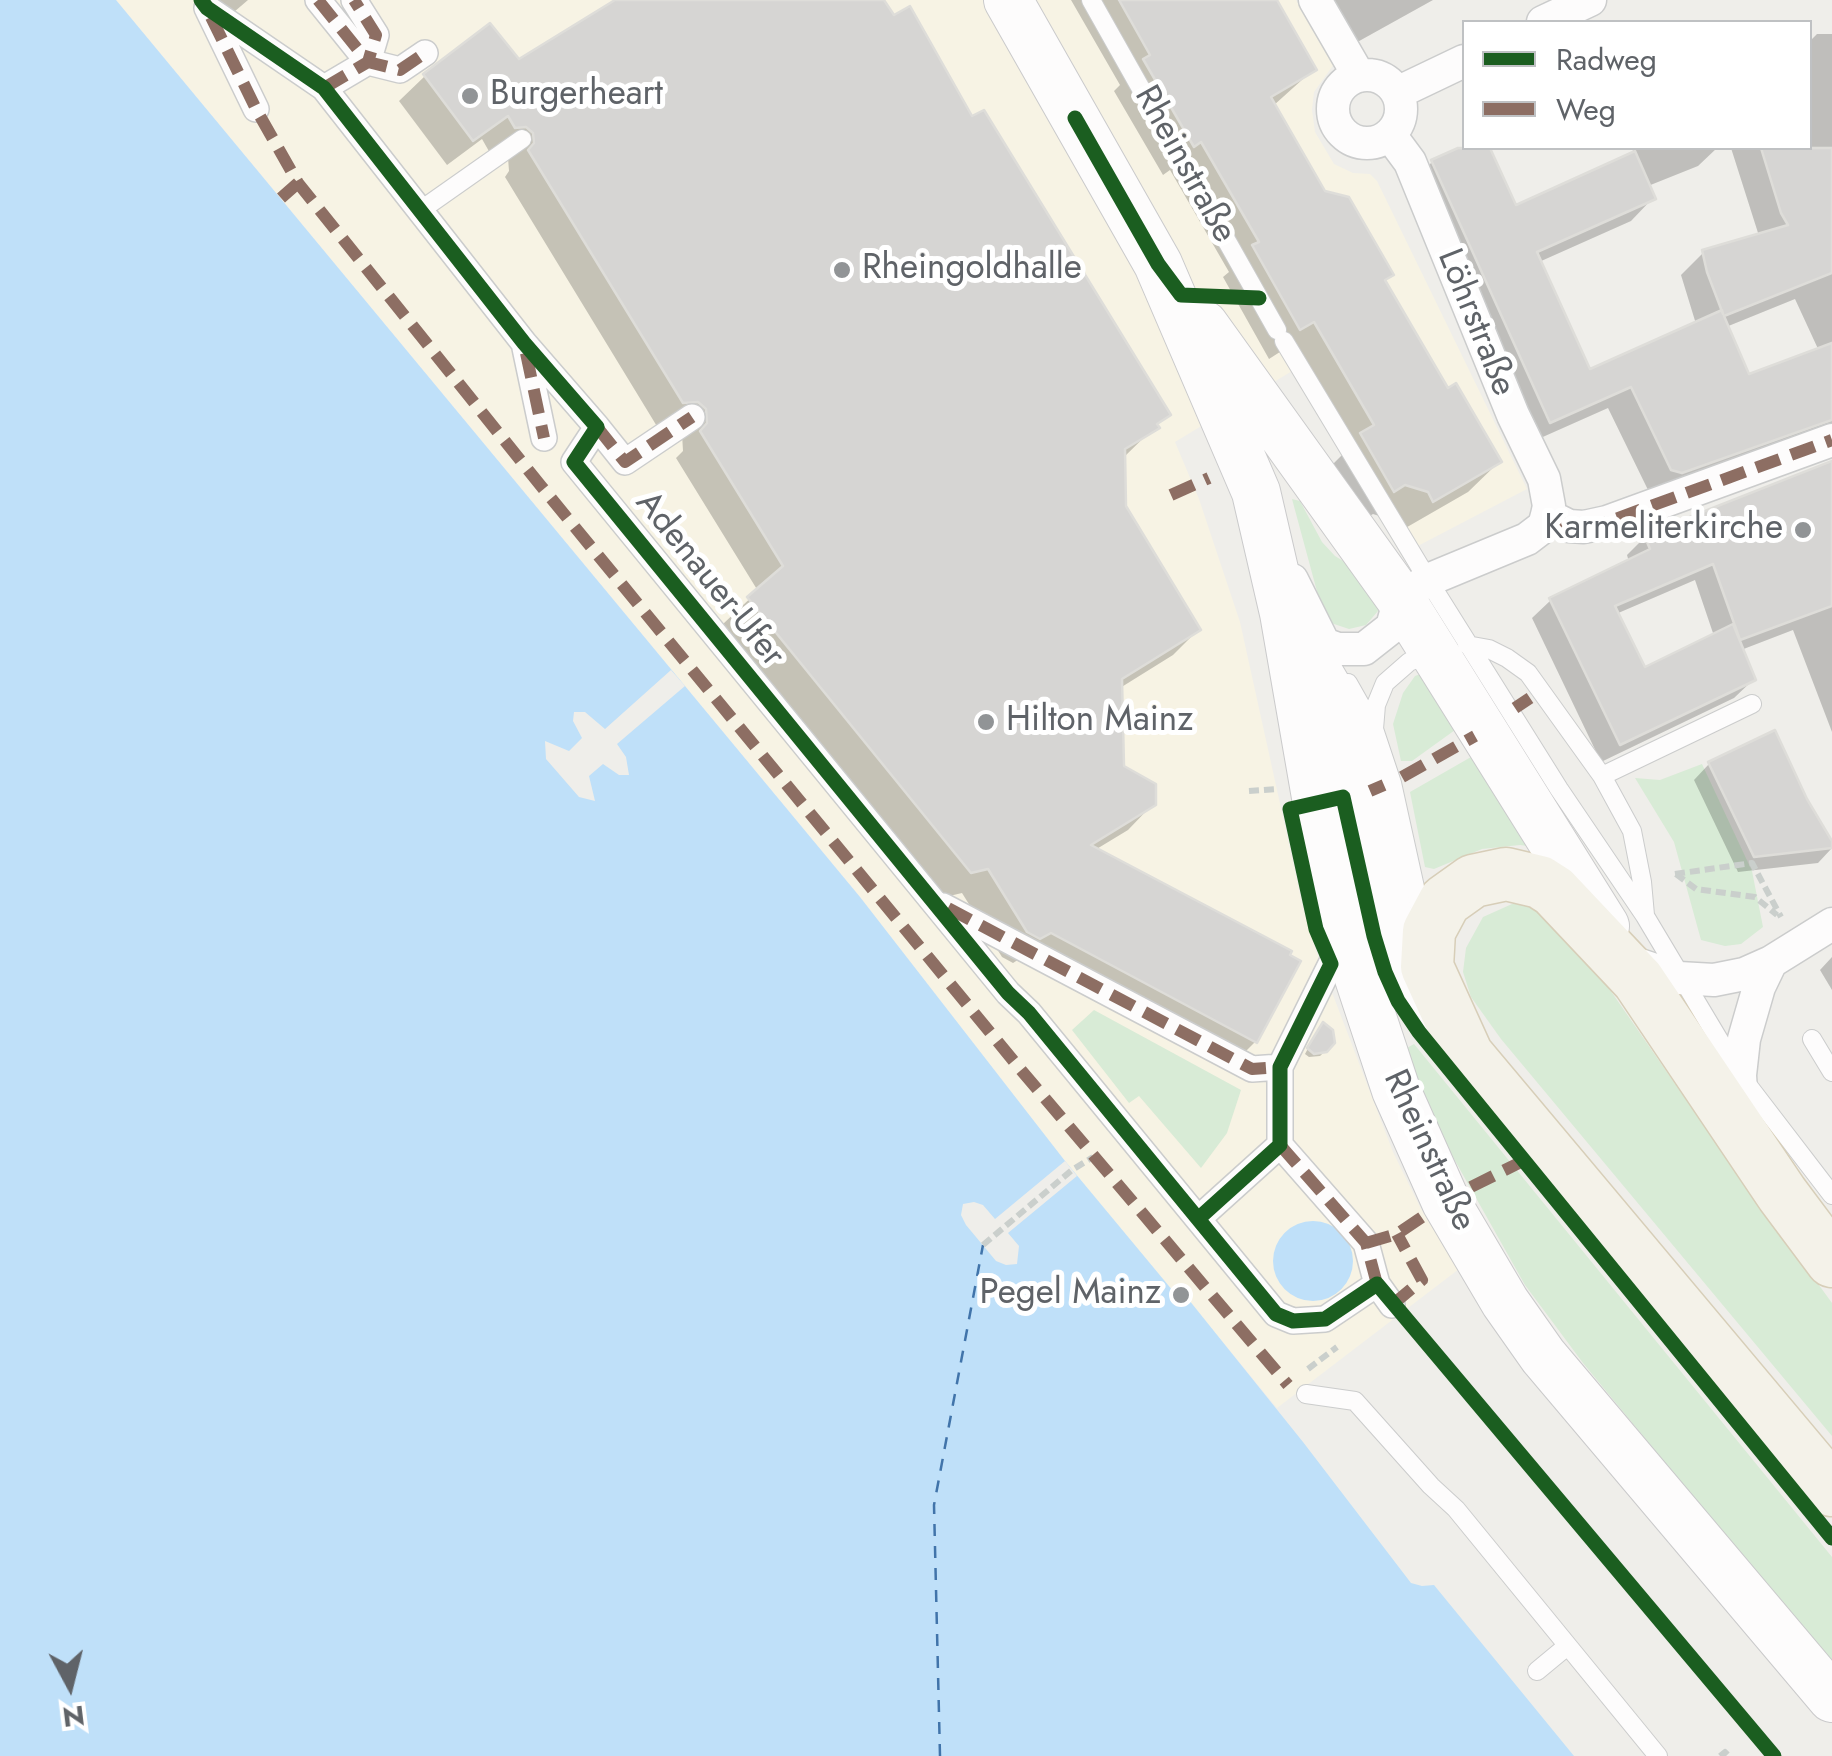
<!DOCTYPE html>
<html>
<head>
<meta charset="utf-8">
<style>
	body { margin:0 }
	#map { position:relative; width:1832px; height:1756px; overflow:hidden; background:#efeeea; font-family:Jost,sans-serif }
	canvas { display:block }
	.legend { position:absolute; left:1462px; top:20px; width:350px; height:130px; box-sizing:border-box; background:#fff; border:2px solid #bfc1c3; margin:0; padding:12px 18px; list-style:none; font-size:30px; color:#5f6368 }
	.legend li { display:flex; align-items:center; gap:20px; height:50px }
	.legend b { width:50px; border:2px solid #bfc1c3 }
	.north { position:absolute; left:20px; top:1636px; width:100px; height:100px; -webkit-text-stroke:8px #fff; paint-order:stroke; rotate:173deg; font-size:28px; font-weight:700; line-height:40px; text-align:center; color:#5f6368 }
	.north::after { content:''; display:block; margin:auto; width:35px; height:45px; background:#5f6368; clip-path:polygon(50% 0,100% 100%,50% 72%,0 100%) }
</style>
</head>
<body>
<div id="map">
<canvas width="1832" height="1756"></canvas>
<ul class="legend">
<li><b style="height:12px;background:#1b5e20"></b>Radweg</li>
<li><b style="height:12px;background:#8d6e63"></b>Weg</li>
</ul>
<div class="north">N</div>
</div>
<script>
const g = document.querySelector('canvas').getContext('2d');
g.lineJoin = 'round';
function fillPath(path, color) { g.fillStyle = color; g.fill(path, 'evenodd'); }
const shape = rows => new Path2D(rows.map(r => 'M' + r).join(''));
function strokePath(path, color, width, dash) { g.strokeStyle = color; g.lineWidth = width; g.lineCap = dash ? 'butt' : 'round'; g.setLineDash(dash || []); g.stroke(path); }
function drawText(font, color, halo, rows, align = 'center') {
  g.font = font + ' Jost,sans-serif'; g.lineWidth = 10; g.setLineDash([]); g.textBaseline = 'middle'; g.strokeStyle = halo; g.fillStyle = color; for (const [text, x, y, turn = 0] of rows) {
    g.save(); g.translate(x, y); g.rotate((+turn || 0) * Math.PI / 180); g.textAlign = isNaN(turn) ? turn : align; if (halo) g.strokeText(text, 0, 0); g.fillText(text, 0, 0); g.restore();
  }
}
const commercial = shape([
	[116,0,1296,0,1334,64,1314,92,1312,110,1315,132,1334,164,1353,173,1370,174,1377,181,1527,489,1412,549,1302,365,1175,442,1199,499,1240,622,1303,908,1315,948,1393,1152,1421,1209,1459,1269,1277,1408,1189,1301,1181,1306,1170,1293,1172,1290,1065,1161,860,897]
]);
const green = shape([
	[1292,499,1300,501,1322,542,1335,556,1374,580,1380,595,1378,611,1366,625,1349,629,1325,621],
	[1432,670,1462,725,1412,761,1401,761,1393,724,1403,693,1415,676],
	[1478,753,1543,848,1520,845,1482,849,1434,869,1425,867,1410,792],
	[1702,764,1752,871,1763,927,1741,944,1725,946,1701,940,1674,842,1635,778,1660,780],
	[1536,903,1563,922,1723,1153,1832,1303,1832,1436,1501,1039,1471,997,1463,972,1466,948,1483,917,1512,904],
	[1094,1010,1241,1090,1227,1133,1201,1168,1139,1096,1129,1103,1072,1030],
	[1414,1044,1832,1557,1832,1666,1583,1363,1525,1285,1449,1150,1405,1049]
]);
const water = shape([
	[0,0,116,0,860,897,1065,1161,1173,1291,1170,1294,1181,1306,1189,1300,1303,1442,1411,1583,1422,1586,1434,1585,1574,1756,0,1756],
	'1273 1261a40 40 0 1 1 80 0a40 40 0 1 1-80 0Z'
]);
const pier = shape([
	[671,670,685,686,617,744,626,757,629,775,619,775,603,764,589,776,595,801,579,797,546,759,545,741,569,751,582,738,573,721,574,712,585,712,605,729],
	[1065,1161,1077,1176,1008,1233,1019,1246,1017,1264,1006,1265,996,1261,966,1225,961,1215,963,1204,974,1202,983,1205,995,1219]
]);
const shadow = shape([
	[200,0,248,0,227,18],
	[620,0,882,0,971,120,1168,414,1123,458,1123,507,1198,630,1173,655,1120,688,1121,767,1153,804,1128,830,1095,850,1255,1042,1230,1067,1024,956,1013,963,1002,957,962,893,945,897,723,624,758,591,676,458,683,451,682,434,658,428,505,177,509,171,508,158,490,153,482,139,447,165,399,101,425,76,518,62],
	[1071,0,1274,0,1314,69,1273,106,1323,193,1391,275,1384,282,1447,391,1499,462,1468,492,1402,530,1398,522,1373,514,1363,520,1332,465,1343,454,1283,350,1269,359,1223,277,1229,272,1170,170,1163,175,1114,91,1120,85],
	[1319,0,1433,0,1343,50],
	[1817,34,1832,34,1832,444,1649,492,1608,408,1527,444,1410,185,1432,162,1464,147,1487,148,1515,208,1634,154,1632,148,1717,148,1698,166,1648,186,1653,198,1631,221,1539,262,1589,372,1696,324,1681,275,1704,252,1759,236,1731,148,1810,148,1810,41],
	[1795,299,1819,351,1748,378,1726,327],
	[1832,464,1832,732,1793,630,1741,650,1753,680,1734,698,1601,762,1532,618,1551,600,1629,562,1627,555,1645,537],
	[1695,580,1714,636,1644,670,1616,614],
	[1709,764,1804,800,1832,848,1818,863,1738,872,1694,780],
	[1832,957,1832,990,1820,970],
	[1320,1026,1330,1032,1325,1051,1320,1056,1309,1057,1305,1054]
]);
const ferry = shape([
	[940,1756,934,1505,983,1245]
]);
const building = shape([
	[615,0,884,0,894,15,910,6,972,116,984,110,1171,415,1157,424,1160,428,1125,449,1126,506,1201,630,1122,679,1124,766,1156,784,1156,805,1091,845,1292,951,1290,955,1301,961,1257,1043,1051,933,1040,939,1027,932,988,869,971,873,747,597,783,566,700,431,707,423,706,409,698,402,683,403,528,150,534,143,533,133,526,127,515,128,508,116,473,141,423,74,490,23,519,59,615,0],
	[1119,0,1277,0,1317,70,1271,97,1325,191,1349,197,1394,275,1385,280,1448,388,1456,383,1502,462,1433,502,1428,492,1405,485,1394,492,1360,433,1374,425,1314,322,1300,330,1252,245,1259,242,1201,142,1194,147,1143,59,1150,55,1119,0],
	[1458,148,1490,148,1516,205,1635,151,1656,199,1537,252,1590,369,1722,310,1723,314,1707,272,1702,250,1788,225,1781,213,1761,148,1832,148,1832,273,1724,316,1749,374,1832,343,1832,420,1682,473,1671,470,1631,387,1550,423,1431,160,1458,148],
	[1832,461,1832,606,1740,640,1713,564,1615,606,1645,667,1733,624,1756,680,1620,745,1549,598,1650,549,1644,535,1832,461],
	[1775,730,1807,799,1832,841,1832,848,1754,857,1708,762,1775,730],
	[1323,1022,1333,1030,1335,1043,1327,1052,1314,1054,1307,1048,1323,1022]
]);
const path = shape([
	[1249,791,1277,789],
	[1675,874,1752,863,1781,917],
	[1676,874,1696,889,1755,897,1777,915],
	[983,1245,1072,1170,1093,1157],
	[1308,1369,1337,1347],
	[1720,1756,1725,1752,1729,1756]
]);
const service = shape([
	[1091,0,1277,330],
	[421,210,522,139],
	[1284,341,1428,580,1559,789,1645,916,1740,1075,1832,1195],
	[1467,645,1489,649,1507,658,1528,673,1602,776,1632,831,1642,882,1645,915],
	[1348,683,1374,729,1392,783,1422,919],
	[1374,729,1376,705,1385,683,1409,662,1431,652],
	[1602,776,1752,704],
	[1812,1039,1832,1072],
	[1306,1394,1355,1401,1431,1486,1456,1509,1658,1756],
	[1537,1671,1566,1647]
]);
const pedestrian = shape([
	[318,0,368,62,400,70,425,53],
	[207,8,324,88,524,343,597,427,574,462,1008,993,1029,1013,1276,1314,1293,1321,1325,1319,1377,1284,1392,1305],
	[208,10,256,109],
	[324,88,368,62,376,35,354,0],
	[525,348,544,438],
	[597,427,625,462,692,417],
	[943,906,1252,1069,1280,1067],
	[1280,1145,1366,1243,1377,1284],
	[1198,1219,1280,1145,1280,1067,1331,964]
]);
const minor = shape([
	[1315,0,1359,76],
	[1543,22,1590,0],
	'1333 109a34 34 0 1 1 68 0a34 34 0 1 1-68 0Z',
	[1397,93,1464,61],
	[1547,515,1569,526,1584,527,1607,522,1832,440],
	[1292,580,1324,644,1338,649,1364,649,1392,627,1400,598,1428,580,1527,539,1544,526,1547,515,1549,506,1544,479,1513,415,1410,162,1390,135],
	[1625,960,1679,978,1714,980,1744,974,1771,962,1832,924],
	[1743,1127,1740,1075,1744,1039,1759,987,1771,962]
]);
const secondary = shape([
	[1008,0,1158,264,1256,492,1284,613,1317,803,1349,948,1396,1090,1446,1202,1505,1302,1543,1356,1832,1698],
	[1204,325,1400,598,1605,926],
	[1303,647,1331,694,1348,745,1363,793,1393,940,1410,983,1435,1018]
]);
const primary = shape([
	[1832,1261,1782,1194,1638,980,1554,891,1540,882,1506,874,1473,881,1445,901,1429,931,1427,967,1467,1055,1832,1490]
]);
const quiet = shape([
	[318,0,368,62,400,70,425,53],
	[211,17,256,109,298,183,541,486,1021,1070,1288,1385],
	[324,88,368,62,376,35,354,0],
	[281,198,298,183],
	[526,353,544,438],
	[597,427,625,462,692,417],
	[1171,495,1209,478],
	[1547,515,1569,526,1584,527,1607,522,1832,440],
	[1515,708,1530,698],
	[1402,777,1475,736],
	[1370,791,1384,785],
	[948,908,1252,1069,1280,1067],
	[1280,1145,1366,1243,1377,1284],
	[1471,1187,1525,1160],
	[1366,1243,1397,1234,1431,1211],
	[1392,1305,1422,1280,1397,1234]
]);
const cycleway = shape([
	[201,0,207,8,324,88,524,343,597,427,574,462,1008,993,1029,1013,1276,1314,1293,1321,1325,1319,1377,1284,1774,1756],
	[1075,118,1158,264,1181,295,1259,298],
	[1198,1219,1280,1145,1280,1067,1331,964,1316,929,1290,809,1343,797,1374,936,1385,972,1398,1001,1419,1032,1832,1538]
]);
const markers = [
	[470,96,10,"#919496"],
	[842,270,10,"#919496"],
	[1803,530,10,"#919496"],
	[986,722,10,"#919496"],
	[1181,1295,10,"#919496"]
];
const poiNames = [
	["Burgerheart",490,96],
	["Rheingoldhalle",862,270],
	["Karmeliterkirche",1783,530,"right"],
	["Hilton Mainz",1006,722],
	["Pegel Mainz",1161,1295,"right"]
];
const streetNames = [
	["Rheinstraße",1184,165,61],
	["Löhrstraße",1475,323,68],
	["Adenauer-Ufer",709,580,51],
	["Rheinstraße",1428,1151,65]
];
fillPath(commercial, '#f7f3e4');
fillPath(green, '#d8ebd6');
fillPath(water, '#bfe0f9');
fillPath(pier, '#efeeea');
fillPath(shadow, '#0003');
strokePath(ferry, '#4174aa', 2.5, [12, 10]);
fillPath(building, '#d6d5d3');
strokePath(building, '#deddd9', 2.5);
strokePath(service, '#cbcccc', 20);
strokePath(pedestrian, '#cbcccc', 28);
strokePath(minor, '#cbcccc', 35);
strokePath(secondary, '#cacacb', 50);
strokePath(primary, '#d7ceb8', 55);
strokePath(path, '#cacfcc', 6, [10, 5]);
strokePath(service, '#fdfcfc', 18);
strokePath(pedestrian, '#fdfcfc', 25);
strokePath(minor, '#fdfcfc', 32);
strokePath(secondary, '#fdfcfc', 48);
strokePath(primary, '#f4f2e9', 52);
strokePath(quiet, '#8d6e63', 12, [25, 12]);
strokePath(cycleway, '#1b5e20', 15);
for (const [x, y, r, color] of markers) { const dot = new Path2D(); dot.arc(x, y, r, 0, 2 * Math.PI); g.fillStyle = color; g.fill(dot); strokePath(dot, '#fff', 4); }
drawText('35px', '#5f6368', '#fff', poiNames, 'left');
drawText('35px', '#5f6368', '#fff', streetNames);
</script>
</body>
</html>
